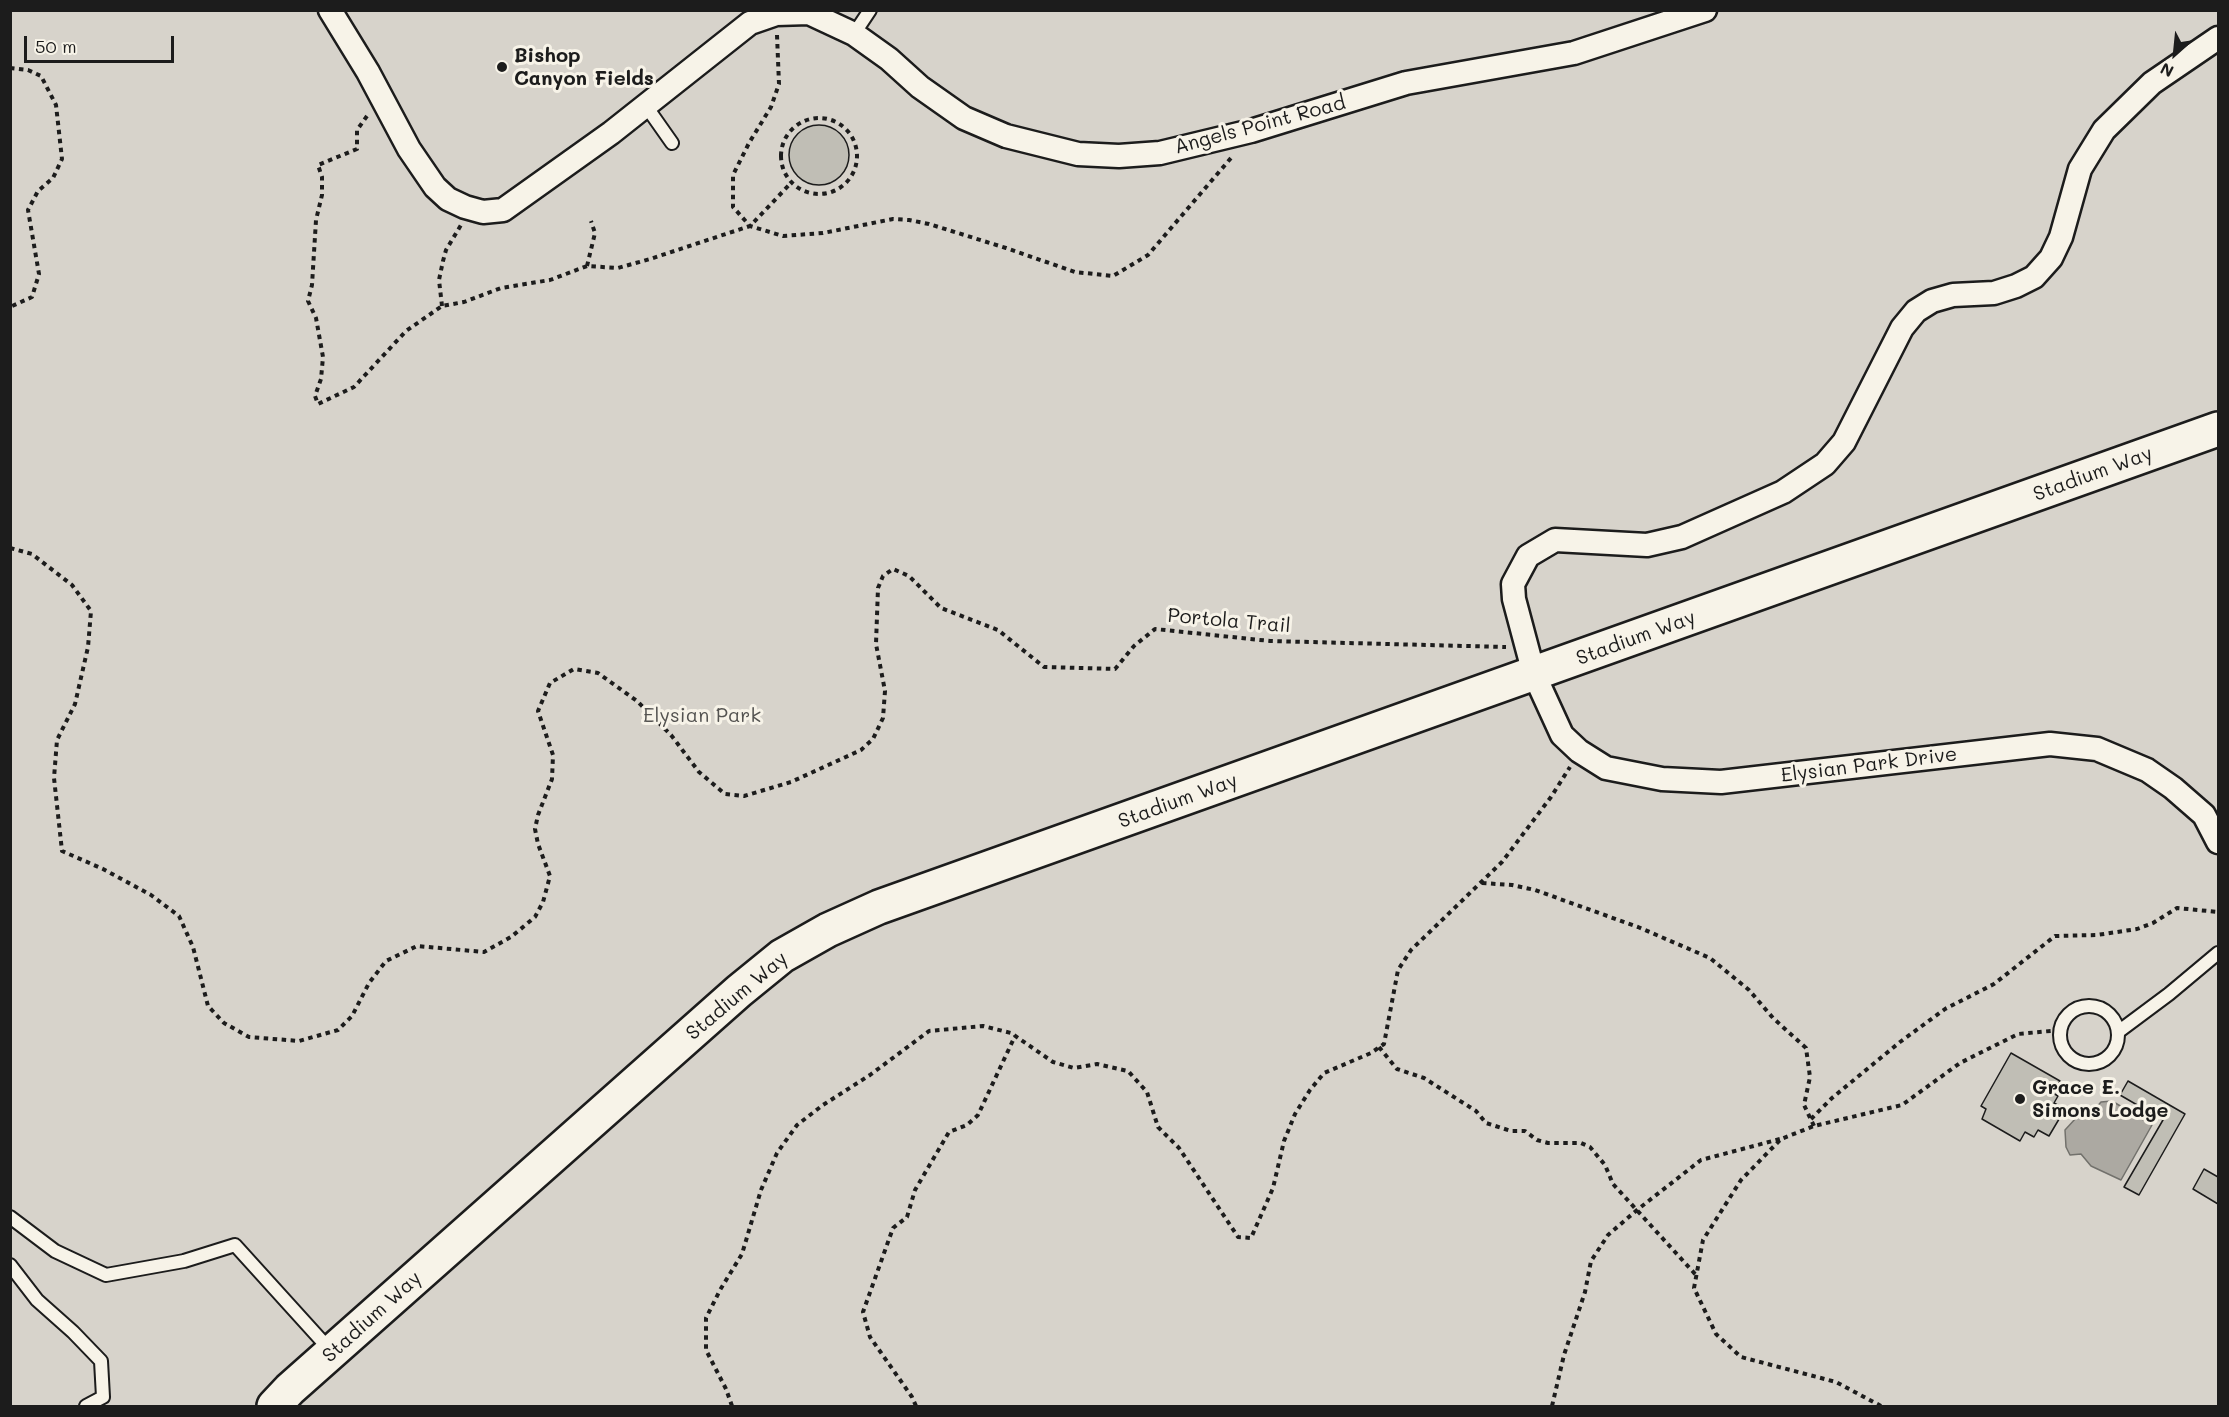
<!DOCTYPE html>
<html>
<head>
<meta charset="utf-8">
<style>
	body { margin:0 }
	#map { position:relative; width:2229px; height:1417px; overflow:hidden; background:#f7f3e8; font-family:Mali,sans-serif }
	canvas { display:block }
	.frame { position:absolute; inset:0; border:12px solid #1c1c1c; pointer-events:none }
	.north { position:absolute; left:2145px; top:24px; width:60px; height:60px; -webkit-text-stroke:4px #f7f3e8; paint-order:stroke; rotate:207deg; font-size:16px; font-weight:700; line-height:24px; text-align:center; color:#1c1c1c }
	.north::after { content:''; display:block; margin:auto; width:21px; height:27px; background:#1c1c1c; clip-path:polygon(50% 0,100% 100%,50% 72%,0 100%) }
	.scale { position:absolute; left:24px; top:36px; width:150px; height:27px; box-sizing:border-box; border:3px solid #1c1c1c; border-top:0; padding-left:8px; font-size:18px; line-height:21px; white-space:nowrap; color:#1c1c1c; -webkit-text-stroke:4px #f7f3e8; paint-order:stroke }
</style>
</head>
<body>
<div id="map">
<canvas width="2229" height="1417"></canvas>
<div class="frame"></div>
<div class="north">N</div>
<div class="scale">50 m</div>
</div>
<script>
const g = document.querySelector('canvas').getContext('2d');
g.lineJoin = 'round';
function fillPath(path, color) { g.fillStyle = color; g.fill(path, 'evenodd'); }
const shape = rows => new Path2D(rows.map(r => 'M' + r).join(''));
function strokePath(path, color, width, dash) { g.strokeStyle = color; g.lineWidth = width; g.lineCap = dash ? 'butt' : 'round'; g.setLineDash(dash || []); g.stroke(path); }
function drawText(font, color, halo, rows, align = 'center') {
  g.font = font + ' Mali,sans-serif'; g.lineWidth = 6; g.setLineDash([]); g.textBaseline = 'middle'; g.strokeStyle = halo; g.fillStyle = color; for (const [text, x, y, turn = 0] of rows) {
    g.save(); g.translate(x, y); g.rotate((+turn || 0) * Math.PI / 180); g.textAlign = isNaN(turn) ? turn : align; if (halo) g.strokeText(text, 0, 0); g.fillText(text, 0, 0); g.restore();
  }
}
const green = shape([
	[10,11,2218,11,2218,1406,11,1406]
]);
const water = shape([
	[2112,1101,2152,1125,2121,1180,2091,1166,2081,1154,2070,1155,2066,1147,2065,1130,2076,1118,2089,1116,2101,1102,2112,1101]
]);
const building = shape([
	'789 155a30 30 0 1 1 60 0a30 30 0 1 1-60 0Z',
	[2011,1053,2060,1081,2053,1093,2058,1096,2054,1103,2065,1109,2049,1136,2038,1130,2034,1137,2025,1132,2020,1141,1982,1119,1986,1109,1981,1106,2011,1053],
	[2128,1081,2185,1114,2139,1195,2124,1187,2163,1120,2120,1095,2128,1081],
	[2204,1169,2218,1177,2218,1204,2193,1189,2204,1169]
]);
const path = shape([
	[777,35,779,84,771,107,749,143,733,175,733,207,750,226,783,236,823,233,893,219,909,220,929,224,1006,248,1075,272,1113,276,1148,255,1231,158],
	[10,68,28,70,41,76,56,105,62,159,53,178,38,191,28,210,39,274,32,297,10,307],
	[367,116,357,130,357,149,318,165,322,177,322,195,316,220,312,285,308,301,316,318,323,357,321,379,315,396,318,404,354,387,406,331,442,306,464,302,501,288,550,280,587,266,618,268,650,259,750,226,791,183],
	'781 156a38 38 0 1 1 76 0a38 38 0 1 1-76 0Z',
	[587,266,595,233,591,221],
	[442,306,439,280,443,261,446,250,461,225],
	[10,548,32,554,72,585,91,611,88,647,75,704,57,740,54,778,62,851,103,869,151,895,179,916,193,947,208,1006,224,1023,249,1037,299,1041,338,1030,352,1016,369,983,386,961,417,946,484,952,511,937,535,917,543,902,550,876,538,844,535,829,538,815,552,779,553,755,538,711,550,683,574,669,598,673,637,701,671,735,699,772,725,794,744,796,791,782,861,750,873,739,883,718,885,691,876,644,878,588,883,576,893,569,909,576,941,608,998,630,1044,667,1115,669,1134,646,1155,629,1270,641,1506,647],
	[1482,883,1512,885,1535,890,1638,927,1710,958,1749,990,1773,1018,1806,1048,1810,1077,1804,1105,1814,1126],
	[1379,1047,1397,1069,1424,1078,1476,1111,1486,1123,1511,1131,1525,1131,1537,1140,1548,1143,1581,1143,1590,1147,1605,1165,1613,1184,1696,1275],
	[1811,1119,1832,1098,1900,1042,1945,1009,1994,984,2055,936,2097,935,2137,929,2153,923,2177,908,2218,912],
	[732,1406,726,1389,706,1350,706,1318,720,1290,742,1254,761,1190,777,1153,797,1125,823,1105,870,1075,929,1031,983,1026,1011,1033,1053,1062,1074,1068,1097,1064,1128,1071,1147,1092,1158,1127,1179,1148,1238,1237,1251,1238,1273,1188,1284,1141,1295,1114,1310,1090,1324,1073,1371,1053,1384,1044,1398,970,1411,950,1502,862,1551,797,1570,767],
	[916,1406,912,1397,870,1337,863,1312,893,1228,907,1217,915,1190,949,1132,967,1125,978,1115,1015,1036],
	[1552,1406,1564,1355,1585,1292,1591,1261,1608,1235,1637,1210,1701,1160,1780,1139],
	[1881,1406,1836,1382,1741,1357,1716,1334,1694,1288,1703,1240,1741,1180,1781,1139,1814,1126,1902,1105,1960,1063,2018,1034,2061,1030]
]);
const lane = shape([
	[854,34,870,10],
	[646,106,672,143],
	'2060 1035a29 29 0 1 1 58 0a29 29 0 1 1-58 0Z',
	[2118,1032,2169,994,2218,953],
	[10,1217,55,1251,106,1275,184,1261,235,1245,331,1351],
	[10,1265,37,1300,73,1332,101,1361,103,1397,86,1406]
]);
const street = shape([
	[330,10,368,72,409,149,435,187,448,199,465,207,483,212,503,210,611,133,750,23,776,14,809,13,854,34,889,59,920,87,964,118,1006,136,1078,154,1119,156,1160,153,1251,131,1406,83,1574,53,1705,10],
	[2218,38,2152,83,2104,130,2080,169,2061,237,2051,258,2034,277,2016,286,1994,293,1953,295,1932,301,1916,311,1902,328,1844,442,1825,464,1783,492,1682,537,1647,545,1555,540,1528,556,1513,584,1514,599,1534,674,1562,735,1579,751,1606,768,1662,779,1721,782,2050,744,2097,749,2147,770,2173,788,2204,815,2218,842]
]);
const secondary = shape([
	[274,1406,290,1389,739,991,782,956,828,930,879,907,2218,429]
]);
const markers = [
	[502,67,6,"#1c1c1c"],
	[2020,1099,6,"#1c1c1c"]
];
const poiNames = [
	["Bishop",514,56],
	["Canyon Fields",514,79],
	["Grace E.",2032,1088],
	["Simons Lodge",2032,1111]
];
const streetNames = [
	["Angels Point Road",1260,125,-15],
	["Stadium Way",2093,474,-20],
	["Portola Trail",1229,621,5],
	["Stadium Way",1636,638,-20],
	["Elysian Park Drive",1869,765,-7],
	["Stadium Way",1178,801,-20],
	["Stadium Way",737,996,-40],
	["Stadium Way",372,1317,-42]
];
const parkNames = [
	["Elysian Park",702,716]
];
fillPath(green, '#d7d3cb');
fillPath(water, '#aca9a2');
strokePath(water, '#72716c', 1.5);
fillPath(building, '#c0beb5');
strokePath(building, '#1c1c1c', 1.5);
strokePath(lane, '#1c1c1c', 16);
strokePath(street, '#1c1c1c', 27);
strokePath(secondary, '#1c1c1c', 38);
strokePath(path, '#1c1c1c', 4, [4.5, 4.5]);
strokePath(lane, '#f7f3e8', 12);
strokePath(street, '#f7f3e8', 22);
strokePath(secondary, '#f7f3e8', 33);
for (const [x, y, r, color] of markers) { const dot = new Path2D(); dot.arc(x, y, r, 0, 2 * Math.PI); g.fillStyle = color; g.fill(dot); strokePath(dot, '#f7f3e8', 2); }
drawText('bold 20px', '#1c1c1c', '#f7f3e8', poiNames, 'left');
drawText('20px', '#1c1c1c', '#f7f3e8', streetNames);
drawText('20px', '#545351', '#f7f3e8', parkNames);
</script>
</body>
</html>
